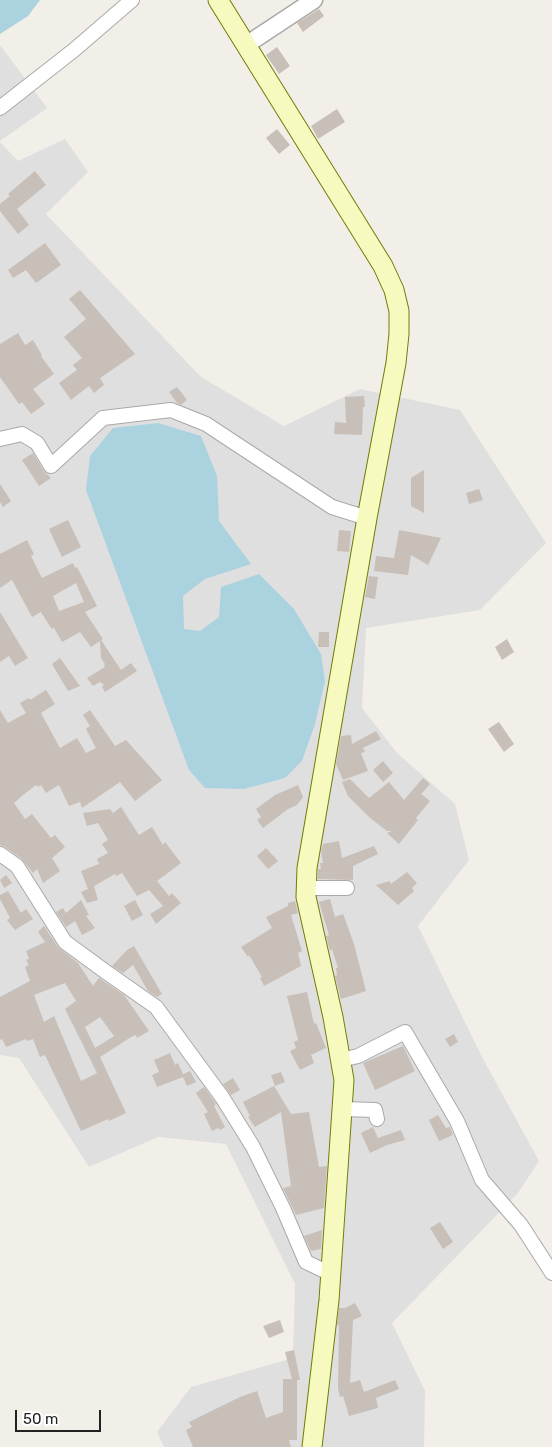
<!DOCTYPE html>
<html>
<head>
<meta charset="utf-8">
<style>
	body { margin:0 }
	#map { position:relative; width:552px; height:1447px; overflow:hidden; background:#f2efe9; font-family:Rubik,sans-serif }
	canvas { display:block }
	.scale { position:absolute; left:15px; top:1410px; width:86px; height:22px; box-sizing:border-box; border:2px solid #222; border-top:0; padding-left:6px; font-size:15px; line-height:18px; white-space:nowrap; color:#222; -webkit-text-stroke:4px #fff; paint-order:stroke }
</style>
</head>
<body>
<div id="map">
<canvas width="552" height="1447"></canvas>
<div class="scale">50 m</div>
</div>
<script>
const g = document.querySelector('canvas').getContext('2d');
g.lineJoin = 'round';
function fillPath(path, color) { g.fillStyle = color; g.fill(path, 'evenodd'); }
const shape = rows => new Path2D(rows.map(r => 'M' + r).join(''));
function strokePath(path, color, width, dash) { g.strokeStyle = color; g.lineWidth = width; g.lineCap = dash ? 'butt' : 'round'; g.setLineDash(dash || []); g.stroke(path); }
const residential = shape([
	[0,45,47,108,0,141],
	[65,139,88,172,46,214,201,377,284,426,360,389,460,410,546,543,480,610,366,628,362,708,397,753,455,804,469,860,418,926,482,1057,539,1161,518,1193,392,1323,425,1391,424,1447,164,1447,157,1432,191,1387,293,1358,295,1284,226,1144,158,1137,89,1167,19,1058,0,1055,0,142,18,161]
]);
const water = shape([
	[0,0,40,0,28,16,0,34],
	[158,423,201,436,217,476,219,521,251,564,205,579,183,596,184,629,200,631,219,617,221,587,259,574,294,609,321,654,325,681,315,724,302,761,285,778,244,789,205,788,189,770,86,490,90,456,113,428]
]);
const building = shape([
	[319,9,324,16,303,32,297,23],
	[277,47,290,66,279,74,266,55],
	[337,109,345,122,318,139,311,126],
	[277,129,290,145,279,154,266,138],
	[35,171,46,185,17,209,29,225,18,234,0,211,0,204,10,196,8,194],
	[45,243,61,265,36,283,26,270,13,278,8,270],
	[80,290,135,354,100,378,104,385,94,393,89,386,71,400,59,383,77,370,73,365,82,358,64,337,86,319,69,299],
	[18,333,25,345,33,340,42,355,41,356,54,374,33,389,45,404,31,414,22,402,19,404,0,377,0,344],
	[177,387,187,400,181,405,177,403,169,392],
	[364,396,365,407,363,407,362,435,334,434,335,422,346,423,345,397],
	[33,453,44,471,51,478,39,486,22,460],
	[424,470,424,513,411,506,411,478],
	[0,484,11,501,3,507,0,502],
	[479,489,483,500,469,504,466,493],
	[68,520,81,547,62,557,49,529],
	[339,530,351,531,349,552,337,551],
	[399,530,441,538,428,565,411,555,408,575,374,571,376,556,394,558],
	[27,540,34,554,31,556,42,578,73,563,75,568,77,567,97,606,85,612,103,639,101,640,121,670,131,663,137,671,105,692,102,687,104,685,100,682,93,686,87,678,105,667,104,666,105,664,101,658,100,641,91,647,80,632,62,642,54,628,52,629,49,625,41,612,32,617,12,580,0,588,0,554],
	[76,583,84,602,59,611,53,596],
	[369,576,378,577,375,599,365,597],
	[0,612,28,658,15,666,9,656,0,662],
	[319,632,329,632,329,647,318,647],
	[507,639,514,652,502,660,495,647],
	[60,658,80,686,68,691,52,664],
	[46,690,55,704,41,713,60,748,77,738,86,753,96,748,86,729,90,726,83,715,90,710,115,746,126,740,162,780,135,801,120,782,82,808,80,802,69,806,59,785,46,793,41,785,38,787,36,785,23,795,14,803,25,819,32,814,51,838,55,835,65,847,52,858,60,871,43,883,37,869,33,873,22,859,5,847,0,845,0,710,8,723,26,713,20,703,29,698,30,700],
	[499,722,514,744,504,752,488,729],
	[376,731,381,739,363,748,365,752,361,753,368,771,343,780,336,764,341,736,351,735,352,744],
	[383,761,393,773,383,782,373,770],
	[423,778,430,784,421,794,430,801,416,818,418,820,399,844,387,833,392,831,387,831,370,818,348,796,342,782,350,779,369,798,389,782,404,800],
	[298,785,303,797,297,805,288,809,263,828,257,820,261,817,256,809,275,795],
	[121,807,139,835,152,827,163,845,165,842,181,863,157,881,169,896,172,893,181,903,156,924,150,914,163,906,149,890,137,896,122,873,116,876,115,874,94,886,98,900,87,903,81,892,88,889,81,871,99,864,97,859,108,853,102,844,108,840,98,823,87,826,83,813,110,809,113,813],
	[339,841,342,858,374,846,378,854,353,866,353,880,318,879,318,869,321,869,320,863,323,863,321,852,323,844],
	[266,848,278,861,268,869,257,856],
	[407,872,417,883,412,888,414,891,398,905,376,885,390,881,391,884],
	[6,875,12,883,4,888,0,880],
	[8,891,21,913,26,909,33,919,15,930,7,920,10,918,0,899,0,895],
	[330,899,335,917,343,914,354,944,366,991,341,999,335,976,337,975,336,968,338,968,332,949,330,951,326,936,329,935,319,902],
	[81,900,89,915,86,916,95,928,82,935,75,921,66,927,56,912,63,908,66,913],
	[135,900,143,915,132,921,124,906],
	[295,901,298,913,291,915,302,951,298,953,301,966,264,986,260,978,262,977,249,955,248,957,241,947,272,928,266,917,288,906,288,903],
	[44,926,58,947,78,963,93,986,99,978,124,995,149,1031,137,1038,136,1035,131,1037,100,1057,126,1113,109,1121,108,1119,81,1131,45,1055,40,1057,33,1039,27,1041,26,1039,6,1047,2,1039,0,1040,0,997,30,981,25,967,29,965,26,960,29,959,26,951,45,942,38,932],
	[65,983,76,1001,65,1009,97,1073,81,1081,54,1016,44,1022,34,995],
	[100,1017,114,1036,95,1048,85,1027],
	[134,946,162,994,157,997,148,991,133,965,123,973,112,966,127,950],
	[307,992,314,1024,316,1023,326,1048,311,1055,314,1063,300,1070,290,1051,296,1048,294,1042,298,1040,287,996],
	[454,1034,458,1042,450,1047,445,1039],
	[403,1046,415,1071,375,1090,363,1063],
	[170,1053,175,1065,178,1063,183,1074,190,1071,196,1082,187,1086,183,1077,157,1087,152,1075,159,1072,154,1060],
	[281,1072,285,1082,275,1086,271,1075],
	[233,1078,240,1090,231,1095,223,1084],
	[274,1086,291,1114,309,1112,319,1167,327,1166,324,1208,296,1215,283,1188,291,1186,281,1112,255,1127,248,1117,250,1116,243,1102],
	[204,1087,216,1104,214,1106,225,1127,220,1130,218,1128,212,1131,204,1114,208,1112,196,1093],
	[438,1115,446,1128,450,1127,453,1135,439,1141,429,1120],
	[373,1127,378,1138,401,1130,405,1140,387,1145,370,1153,361,1133],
	[440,1222,453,1242,443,1249,430,1228],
	[322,1230,321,1249,311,1251,304,1236],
	[355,1303,362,1316,353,1320,350,1383,360,1380,364,1392,395,1380,399,1389,376,1398,378,1408,349,1416,343,1396,340,1397,338,1389,339,1325,337,1325,339,1308,345,1308],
	[280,1320,284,1332,269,1338,263,1326],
	[294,1350,300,1380,297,1380,297,1440,289,1440,291,1447,193,1447,186,1430,192,1427,189,1422,240,1397,257,1391,266,1418,283,1412,283,1379,292,1379,285,1352]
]);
const minor = shape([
	[0,108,74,50,132,0],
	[0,439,22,434,37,443,51,466,103,418,171,410,206,424,332,507,367,518],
	[0,854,17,866,65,942,106,972,156,1007,222,1097,253,1147,283,1208,306,1262,331,1274],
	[307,888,347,888],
	[341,1060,358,1056,405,1032,457,1121,482,1180,521,1225,552,1273],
	[342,1109,375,1110,377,1119]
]);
const tertiary = shape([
	[246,45,314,0]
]);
const secondary = shape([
	[218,0,383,266,394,290,399,311,399,334,396,363,367,518,307,868,306,897,333,1017,344,1080,329,1300,312,1447]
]);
fillPath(residential, '#e0dfdf');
fillPath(water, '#aad3df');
fillPath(building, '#c7bfb8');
strokePath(minor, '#a9a9a9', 16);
strokePath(tertiary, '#a9a9a9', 19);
strokePath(secondary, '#707d05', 21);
strokePath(minor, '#fff', 14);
strokePath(tertiary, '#fff', 16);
strokePath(secondary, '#f7fabf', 19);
</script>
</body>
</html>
